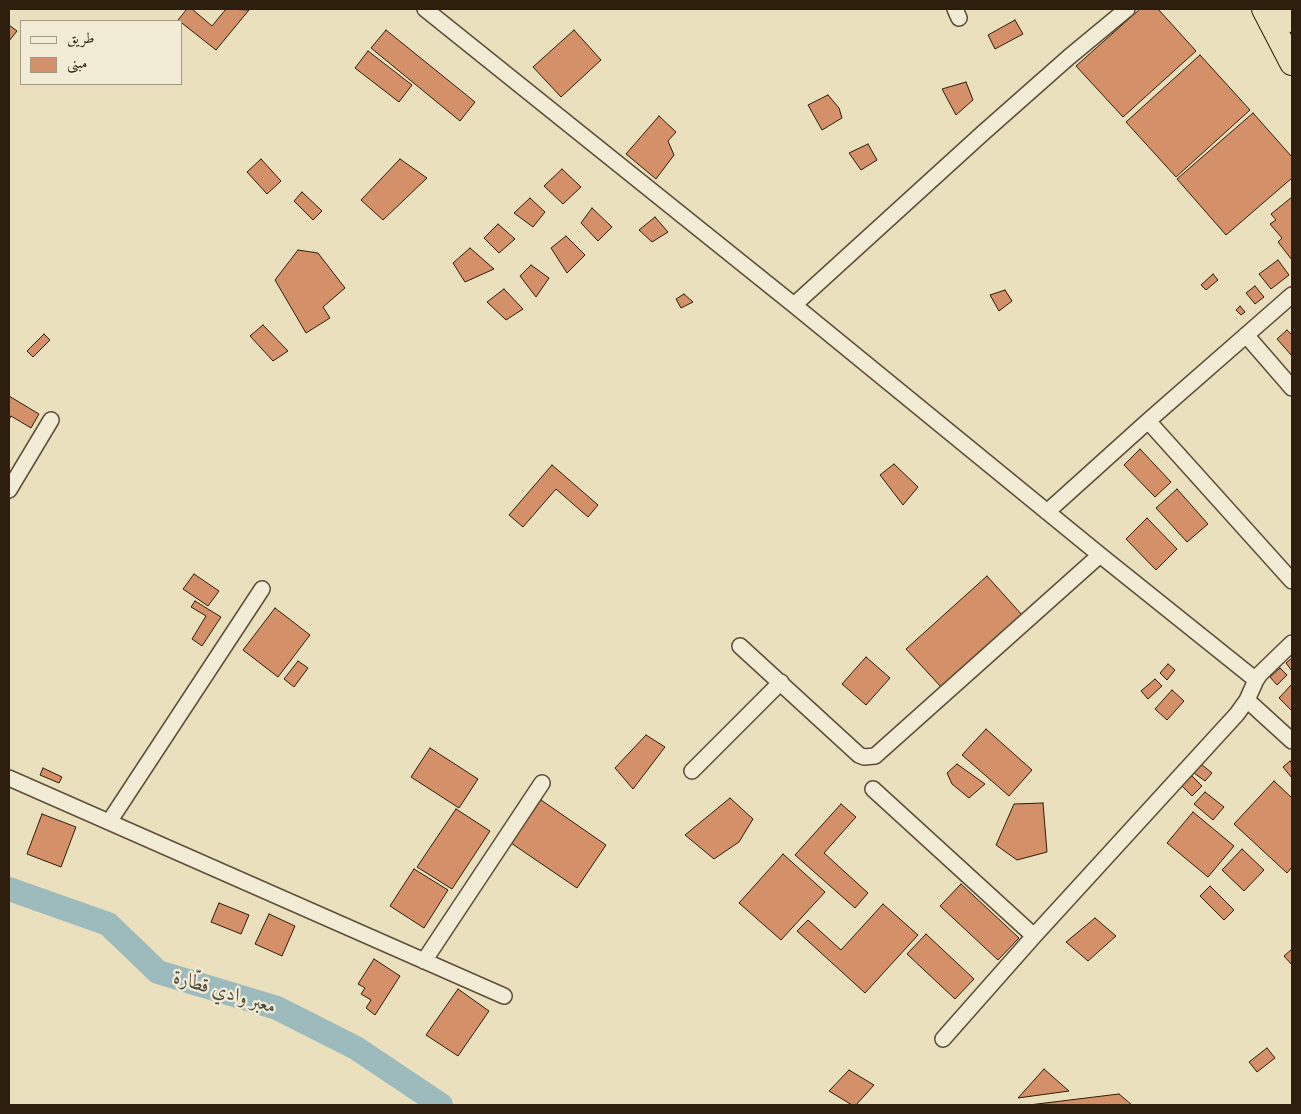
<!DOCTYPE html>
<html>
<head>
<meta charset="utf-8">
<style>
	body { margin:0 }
	#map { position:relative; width:1301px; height:1114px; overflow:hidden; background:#ebe0be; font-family:Alegreya,Amiri,serif }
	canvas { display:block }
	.frame { position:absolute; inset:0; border:10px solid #2e1e0d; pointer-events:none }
	.legend { position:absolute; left:20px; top:20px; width:162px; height:65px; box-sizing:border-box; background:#f2ebd5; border:1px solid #a49985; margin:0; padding:6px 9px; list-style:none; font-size:15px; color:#2e1e0d }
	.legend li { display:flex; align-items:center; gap:10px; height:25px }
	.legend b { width:25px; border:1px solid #a49985 }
</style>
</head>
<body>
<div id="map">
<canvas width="1301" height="1114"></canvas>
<div class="frame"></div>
<ul class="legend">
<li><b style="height:6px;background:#f2ebd5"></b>طريق</li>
<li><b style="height:14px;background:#d39069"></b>مبنى</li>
</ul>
</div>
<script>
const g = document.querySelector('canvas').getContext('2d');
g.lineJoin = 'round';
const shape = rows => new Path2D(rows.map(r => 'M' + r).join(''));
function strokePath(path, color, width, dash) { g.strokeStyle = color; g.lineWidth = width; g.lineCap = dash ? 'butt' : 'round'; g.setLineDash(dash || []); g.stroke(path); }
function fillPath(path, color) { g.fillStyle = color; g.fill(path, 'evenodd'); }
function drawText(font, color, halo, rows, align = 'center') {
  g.font = font + ' Alegreya,Amiri,serif'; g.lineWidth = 4.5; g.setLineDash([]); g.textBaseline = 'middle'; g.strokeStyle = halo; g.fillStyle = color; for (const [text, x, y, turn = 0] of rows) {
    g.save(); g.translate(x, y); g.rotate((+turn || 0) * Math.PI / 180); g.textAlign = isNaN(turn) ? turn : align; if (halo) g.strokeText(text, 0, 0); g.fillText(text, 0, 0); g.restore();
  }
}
const river = shape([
	[9,889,108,924,158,972,277,1008,356,1048,441,1105]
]);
const building = shape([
	[187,9,192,9,212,26,226,9,249,10,216,50,178,20,187,9],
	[1140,9,1158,9,1196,51,1123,117,1076,66,1140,9],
	[1015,20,1023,34,995,49,988,35,1015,20],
	[9,25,17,31,9,41,9,25],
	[386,30,475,102,460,121,371,48,386,30],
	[574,30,601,60,561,97,533,67,574,30],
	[368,51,412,85,399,102,355,68,368,51],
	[1200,55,1250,110,1176,177,1126,122,1200,55],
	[966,82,973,100,956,115,942,89,966,82],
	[828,95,839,108,842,118,822,130,808,105,828,95],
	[1253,113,1292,157,1292,178,1226,235,1177,179,1253,113],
	[659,116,676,132,668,141,674,155,656,179,626,154,659,116],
	[868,144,877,160,861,170,849,153,868,144],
	[261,159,281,181,267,194,247,172,261,159],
	[400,159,427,178,383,220,361,200,400,159],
	[562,169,581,187,563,204,544,186,562,169],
	[302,192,322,211,313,220,294,201,302,192],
	[1292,197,1292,260,1278,242,1282,238,1270,224,1276,220,1271,214,1292,197],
	[530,198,545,212,533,227,514,213,530,198],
	[592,208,612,227,598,241,581,223,592,208],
	[655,217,668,232,652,242,639,230,655,217],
	[498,224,515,239,499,253,484,238,498,224],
	[566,236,585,255,567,273,551,248,566,236],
	[470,248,494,269,465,282,453,263,470,248],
	[298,250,318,253,345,288,323,307,330,318,306,333,275,280,298,250],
	[1278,260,1289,275,1271,289,1259,274,1278,260],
	[531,265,549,278,536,297,520,276,531,265],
	[1213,274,1218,280,1206,290,1201,285,1213,274],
	[1255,286,1264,297,1255,304,1246,293,1255,286],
	[504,289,523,309,506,320,487,302,504,289],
	[1005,290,1012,301,999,311,990,295,1005,290],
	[684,294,693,302,681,308,676,299,684,294],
	[1240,306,1245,312,1241,315,1236,310,1240,306],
	[263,325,288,351,273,361,250,336,263,325],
	[1287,330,1292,335,1292,356,1277,339,1287,330],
	[44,334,50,340,33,357,27,351,44,334],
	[9,396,39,414,31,428,11,416,9,420,9,396],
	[1140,449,1171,482,1155,497,1124,465,1140,449],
	[894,464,918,487,903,505,880,475,894,464],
	[552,465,598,505,588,517,556,489,523,527,509,515,552,465],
	[1177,489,1208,524,1187,542,1156,508,1177,489],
	[1147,518,1177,549,1156,570,1126,539,1147,518],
	[194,574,219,591,208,606,183,589,194,574],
	[987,576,1022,615,942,688,906,649,987,576],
	[195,601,221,617,202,646,192,639,206,616,191,607,195,601],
	[275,608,310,635,278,677,243,650,275,608],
	[866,657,890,678,866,705,842,684,866,657],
	[1292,658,1292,671,1286,663,1292,658],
	[298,661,308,668,294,687,284,679,298,661],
	[1168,664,1175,670,1167,680,1160,673,1168,664],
	[1280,668,1287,675,1277,685,1270,677,1280,668],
	[1155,679,1162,686,1148,699,1141,691,1155,679],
	[1292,684,1292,711,1279,698,1292,684],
	[1172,690,1184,701,1167,720,1155,709,1172,690],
	[986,729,1032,770,1009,796,962,755,986,729],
	[646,735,665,747,633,789,615,768,646,735],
	[430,748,478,779,459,808,411,777,430,748],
	[1290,761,1292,764,1292,778,1283,767,1290,761],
	[957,764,985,784,969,798,952,784,947,773,957,764],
	[1201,764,1212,773,1205,781,1194,773,1201,764],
	[43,768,62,777,59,783,40,775,43,768],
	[1192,776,1202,786,1192,796,1182,786,1192,776],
	[1274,781,1292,798,1292,867,1287,873,1234,824,1274,781],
	[1205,792,1224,807,1213,820,1194,804,1205,792],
	[730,798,753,819,739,842,714,859,685,835,730,798],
	[541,800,606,845,577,888,511,843,541,800],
	[1043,803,1047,852,1017,860,996,845,1014,804,1043,803],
	[841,804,856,817,824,853,868,893,855,908,795,855,841,804],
	[456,809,490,831,452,889,417,867,456,809],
	[1193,812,1234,846,1208,877,1167,843,1193,812],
	[42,814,76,827,61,867,27,854,42,814],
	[1242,849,1264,870,1244,891,1222,870,1242,849],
	[783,854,825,892,781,940,739,903,783,854],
	[414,869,448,890,424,928,390,906,414,869],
	[961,884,1019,938,998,960,940,906,961,884],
	[1210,886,1234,910,1224,920,1200,896,1210,886],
	[219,903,249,915,241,934,211,922,219,903],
	[883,904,918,935,865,993,797,931,808,920,841,950,883,904],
	[269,914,295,926,282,956,255,944,269,914],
	[1095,918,1116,936,1088,961,1066,942,1095,918],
	[926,934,974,979,955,999,907,954,926,934],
	[1292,949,1292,965,1284,956,1292,949],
	[374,959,400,976,375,1015,366,1008,371,1000,361,994,365,988,358,984,374,959],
	[458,989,489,1011,458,1056,426,1035,458,989],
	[1267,1048,1275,1058,1257,1072,1249,1062,1267,1048],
	[1044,1069,1069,1091,1018,1098,1044,1069],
	[849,1070,874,1085,856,1105,852,1105,829,1091,849,1070],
	[1119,1094,1132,1105,1029,1105,1119,1094]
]);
const minor = shape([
	[425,9,794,305,1100,555,1256,680],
	[955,9,959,18],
	[794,305,983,133,1069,57,1127,9],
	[1246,335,1292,388],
	[1148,421,1292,581],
	[9,490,51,420],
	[1047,512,1148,421,1292,295],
	[740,646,859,755,864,757,875,756,1100,555],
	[1247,700,1292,741],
	[692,771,781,682],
	[9,778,504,996],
	[873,789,1034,936],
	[109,822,262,589],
	[424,961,542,783],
	[943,1039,1034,936,1237,714,1247,700,1256,680,1260,674,1292,643]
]);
const trunk = shape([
	[1264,9,1292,63],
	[1286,9,1292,20]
]);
const waterNames = [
	["معبر وادي قطّارة",225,993,17]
];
strokePath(river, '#9dbabc', 24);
fillPath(building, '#d39069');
strokePath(building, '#2e1e0d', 1);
strokePath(minor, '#5d4e39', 18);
strokePath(trunk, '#2e1e0d', 26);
strokePath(minor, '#f2ebd5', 15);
strokePath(trunk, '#ebe0be', 24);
drawText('italic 20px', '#4f4d42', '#f2ebd5', waterNames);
</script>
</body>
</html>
